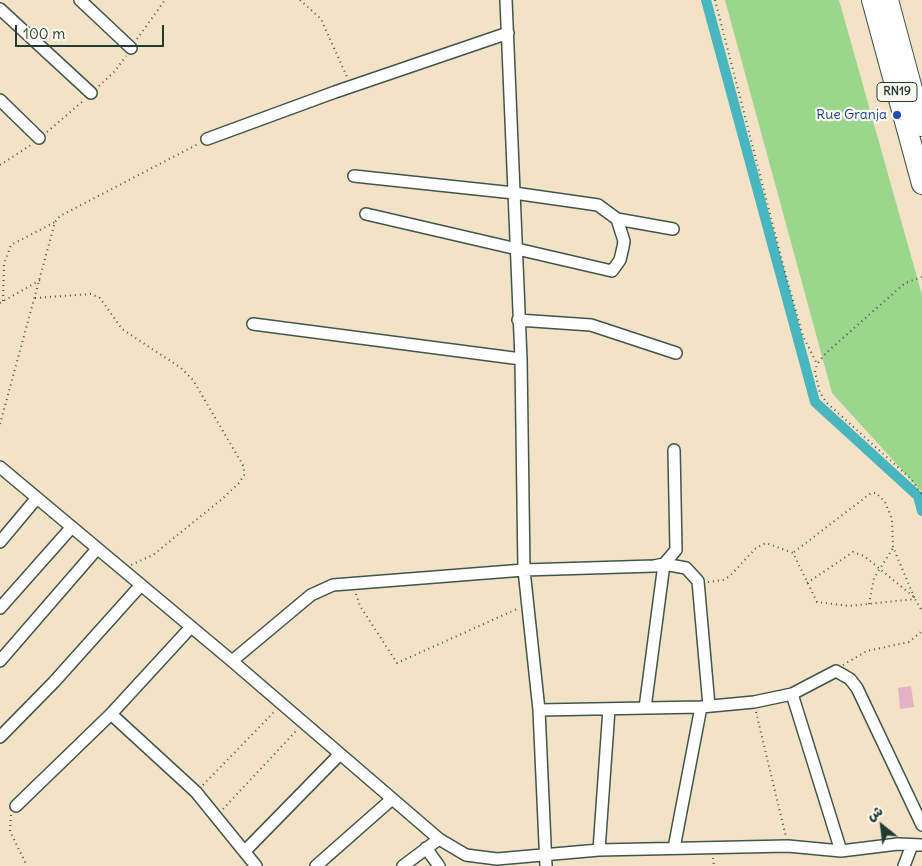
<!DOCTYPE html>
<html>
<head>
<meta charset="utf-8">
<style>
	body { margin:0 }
	#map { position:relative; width:922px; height:866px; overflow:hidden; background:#f3e2c6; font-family:Delius,"Playpen Sans Arabic",sans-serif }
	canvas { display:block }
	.north { position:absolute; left:857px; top:801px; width:50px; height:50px; -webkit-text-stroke:4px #fbf7ec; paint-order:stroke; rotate:331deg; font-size:14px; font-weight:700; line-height:20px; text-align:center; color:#1f3d34 }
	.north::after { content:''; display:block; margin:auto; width:18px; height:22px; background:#1f3d34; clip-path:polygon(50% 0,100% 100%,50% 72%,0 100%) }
	.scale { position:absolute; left:15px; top:25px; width:149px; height:22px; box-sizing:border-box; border:2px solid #1f3d34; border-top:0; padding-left:6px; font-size:15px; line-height:18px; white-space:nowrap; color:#1f3d34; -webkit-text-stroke:4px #fbf7ec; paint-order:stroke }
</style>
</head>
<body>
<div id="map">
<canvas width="922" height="866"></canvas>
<div class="north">ش</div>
<div class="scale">100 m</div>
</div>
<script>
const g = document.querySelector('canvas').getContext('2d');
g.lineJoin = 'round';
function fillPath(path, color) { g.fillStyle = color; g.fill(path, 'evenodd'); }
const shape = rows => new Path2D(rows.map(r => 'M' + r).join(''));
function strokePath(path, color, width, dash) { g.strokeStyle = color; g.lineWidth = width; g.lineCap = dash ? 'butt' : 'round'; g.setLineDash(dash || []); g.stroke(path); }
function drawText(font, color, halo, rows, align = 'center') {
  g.font = font + ' Delius,sans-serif'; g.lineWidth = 4.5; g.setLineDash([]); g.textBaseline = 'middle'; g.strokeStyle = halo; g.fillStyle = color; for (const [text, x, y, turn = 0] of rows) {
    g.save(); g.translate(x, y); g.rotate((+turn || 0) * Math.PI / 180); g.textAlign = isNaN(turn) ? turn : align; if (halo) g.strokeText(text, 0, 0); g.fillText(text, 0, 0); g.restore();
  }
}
const green = shape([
	[725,0,839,0,922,295,922,492,832,393]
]);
const canal = shape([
	[706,0,815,402,918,496,922,511]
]);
const building = shape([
	[911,686,914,707,900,709,898,688]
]);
const path = shape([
	[300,0,321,19,347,77],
	[715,0,786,276,803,336,817,364],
	[137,39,165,0],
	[99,86,115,71,126,56],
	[47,132,83,101],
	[0,165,31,145],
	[922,277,905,283,826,353,817,364,815,372,820,393,827,403,911,479,922,495],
	[35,298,91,294,100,298,122,329,181,368,193,380,244,467,244,475,239,483,222,499,153,555,131,565],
	[3,301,4,264,11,245,55,222],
	[0,303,40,280],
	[0,424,55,222,60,216,198,144],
	[794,552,871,493,876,493,885,502,892,519,893,547,915,599],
	[708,582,723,580,730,576,756,548,766,543,793,553,817,602,849,606,915,599,922,611],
	[807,583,853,552,864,556,914,597],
	[356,594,360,606,397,663,517,609],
	[869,604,874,578,893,548],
	[843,665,867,651,909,642,922,631],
	[756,712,786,837],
	[203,785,275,711],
	[223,809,297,730],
	[11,815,10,831,27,866],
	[713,858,714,866]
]);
const street = shape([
	[80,0,131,48],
	[506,0,521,359,524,570,539,710,546,866],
	[0,9,91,93],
	[0,100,39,138],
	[207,139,335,92,508,33],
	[354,176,514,193,598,205,617,219,673,229],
	[366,214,612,271,620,260,623,247,624,241,617,219],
	[518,320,591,325,676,353],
	[253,324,521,359],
	[0,467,232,661,439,839,466,855,497,859,599,850,788,846,841,851,898,844,922,845],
	[0,542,36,499],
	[0,608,71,528],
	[0,661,97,549],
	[232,661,311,595,333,585,524,570,654,566,664,564,676,550,674,450],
	[792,694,841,851],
	[645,708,664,564,686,568,698,581,709,706],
	[539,710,701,707,754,702,792,694,836,671,850,679,857,688,922,825],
	[111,714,196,792,256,866],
	[0,737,54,682,141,585],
	[16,806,111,714,191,627],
	[426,848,439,866],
	[674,848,701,707],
	[599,850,609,709],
	[245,851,340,754],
	[316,866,392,799],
	[403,866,439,839],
	[904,866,912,845]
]);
const highway = shape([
	[872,0,922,184],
	[888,0,922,126]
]);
const markers = [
	[897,115,5,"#1a4fb4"]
];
const shields = [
	[897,92,40]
];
const shieldNames = [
	["RN19",897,92]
];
const transitNames = [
	["Rue Granja",887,115]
];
fillPath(green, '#9ad78c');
strokePath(canal, '#47b6bf', 10);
fillPath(building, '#e3b2c7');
strokePath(street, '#3f564a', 14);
strokePath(highway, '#3f564a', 22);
strokePath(path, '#3f564a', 2, [1, 4]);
strokePath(street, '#fff', 11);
strokePath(highway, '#fff', 20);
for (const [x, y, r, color] of markers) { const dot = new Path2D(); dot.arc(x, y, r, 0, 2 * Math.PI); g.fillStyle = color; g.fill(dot); strokePath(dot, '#fbf7ec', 2); }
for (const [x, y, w] of shields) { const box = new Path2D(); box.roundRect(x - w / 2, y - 9.5, w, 19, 4); g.fillStyle = '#fbf7ec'; g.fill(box); strokePath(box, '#1f3d34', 1); }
drawText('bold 12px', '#1f3d34', null, shieldNames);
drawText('14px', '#164399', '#fbf7ec', transitNames, 'right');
</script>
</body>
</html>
